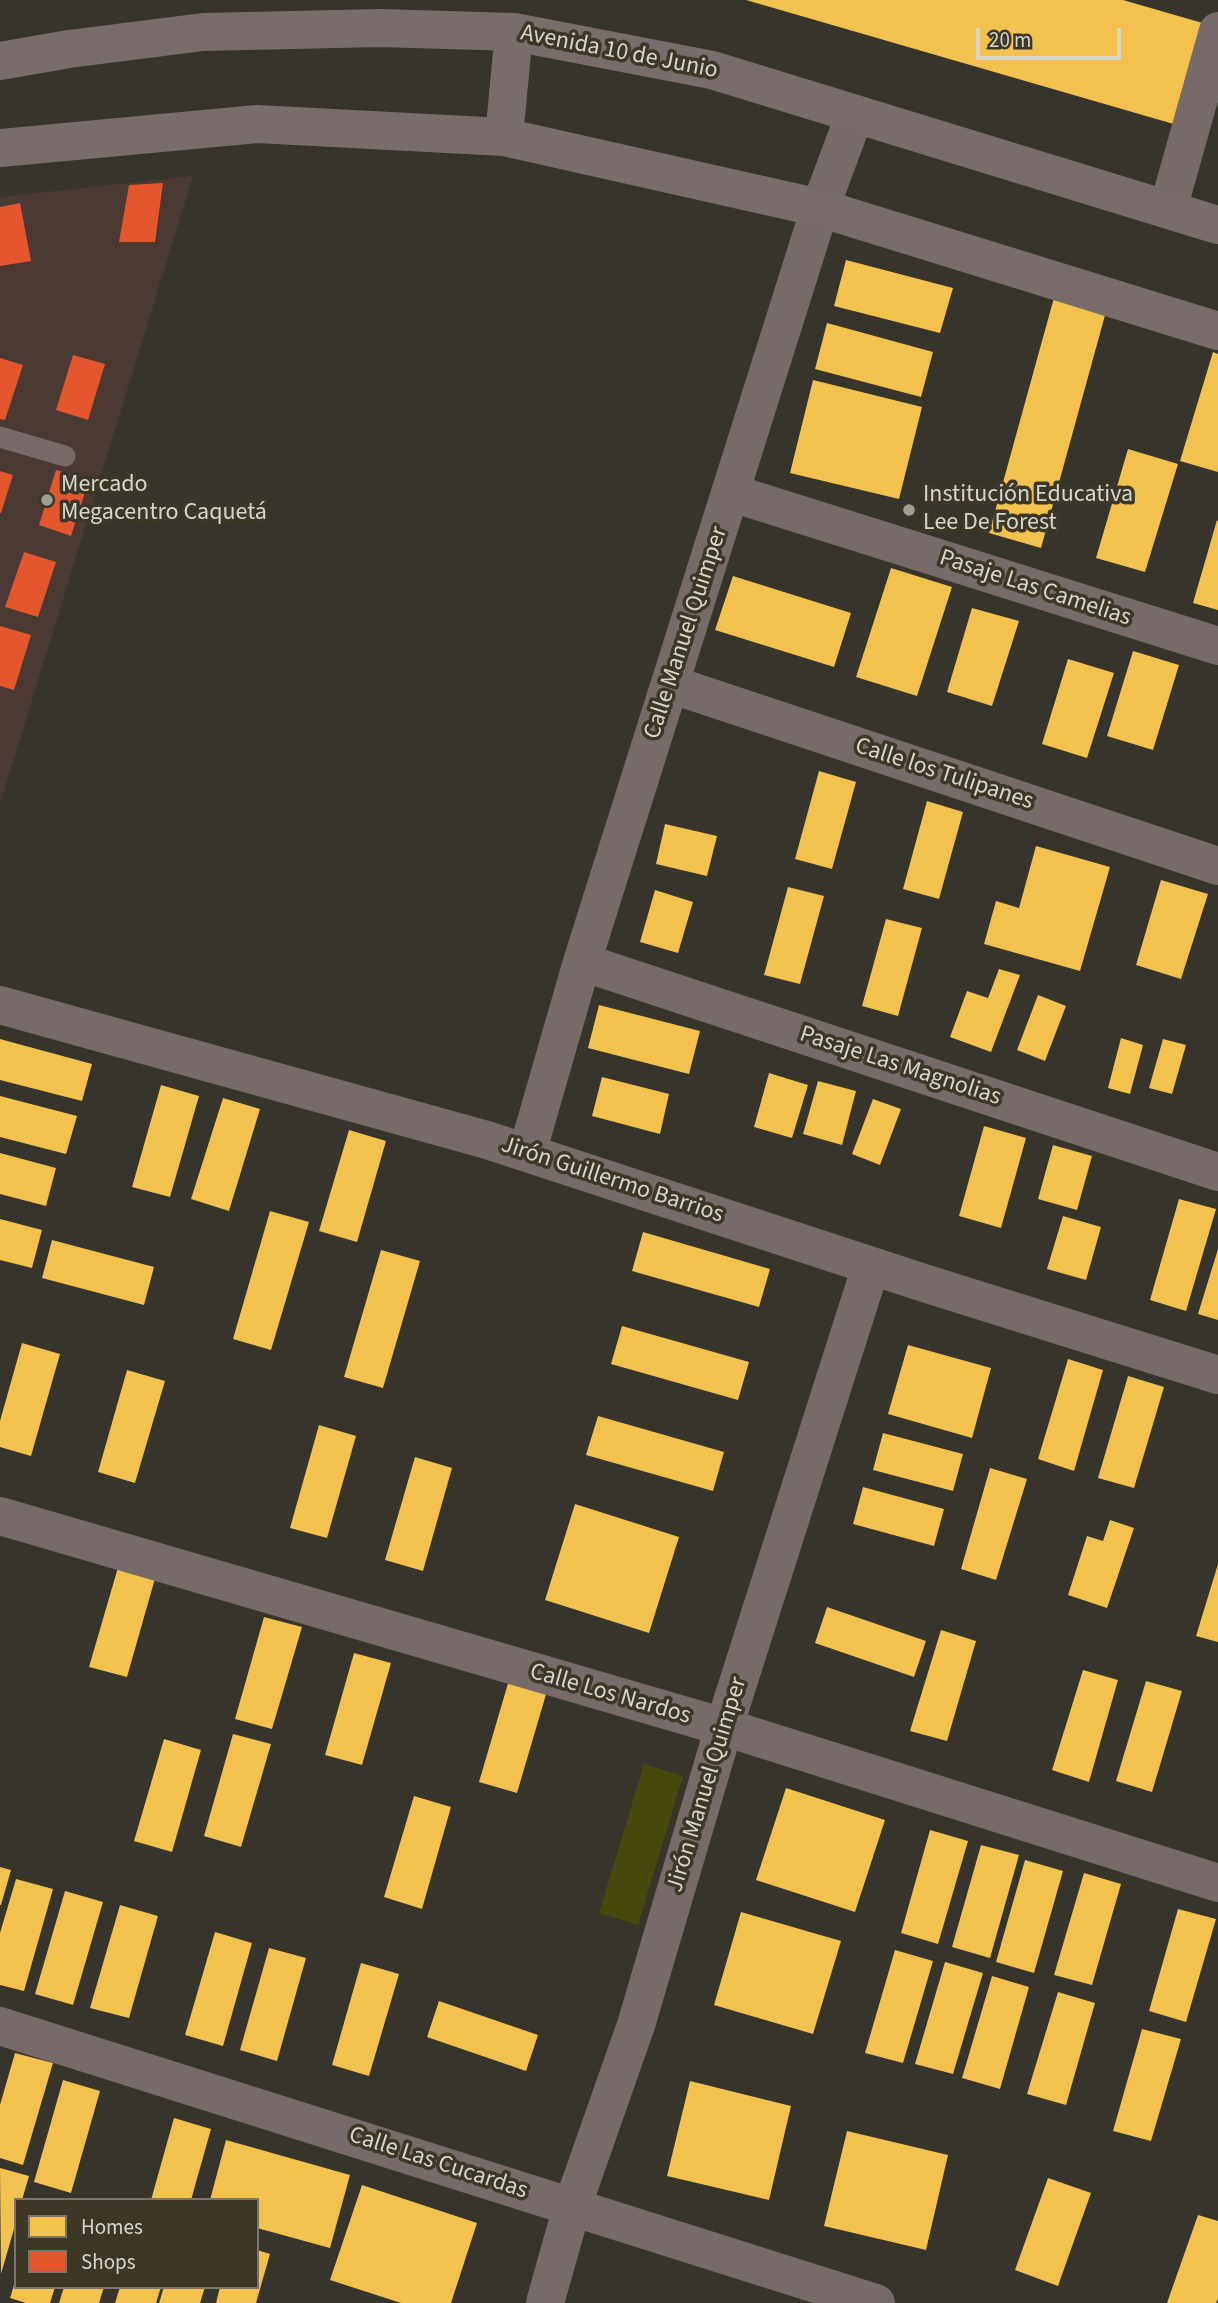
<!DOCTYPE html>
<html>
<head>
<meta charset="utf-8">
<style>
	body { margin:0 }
	#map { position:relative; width:1218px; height:2303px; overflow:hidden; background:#37342c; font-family:"Source Sans 3",sans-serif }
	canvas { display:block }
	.legend { position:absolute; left:14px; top:2198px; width:245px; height:91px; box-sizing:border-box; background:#3c3727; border:2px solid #7a7669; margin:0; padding:9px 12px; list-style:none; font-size:21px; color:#d8d5cb }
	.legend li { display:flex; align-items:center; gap:14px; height:35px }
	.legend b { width:35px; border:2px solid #7a7669 }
	.scale { position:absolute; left:976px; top:28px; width:145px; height:32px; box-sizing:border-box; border:4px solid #d8d5cb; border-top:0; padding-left:9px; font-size:21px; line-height:24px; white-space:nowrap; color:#d8d5cb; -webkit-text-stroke:5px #3c3727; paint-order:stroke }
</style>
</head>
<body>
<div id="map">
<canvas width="1218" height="2303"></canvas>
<ul class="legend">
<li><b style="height:19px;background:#f2c14e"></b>Homes</li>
<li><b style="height:19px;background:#e4572e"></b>Shops</li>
</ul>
<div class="scale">20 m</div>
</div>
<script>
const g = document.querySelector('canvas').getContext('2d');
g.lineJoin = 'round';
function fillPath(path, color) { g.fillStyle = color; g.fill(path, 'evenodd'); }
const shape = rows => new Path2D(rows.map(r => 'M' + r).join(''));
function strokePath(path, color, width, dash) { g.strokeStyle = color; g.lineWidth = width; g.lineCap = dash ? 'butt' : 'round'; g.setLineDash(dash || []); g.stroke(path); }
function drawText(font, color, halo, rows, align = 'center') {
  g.font = font + ' "Source Sans 3",sans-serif'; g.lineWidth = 7; g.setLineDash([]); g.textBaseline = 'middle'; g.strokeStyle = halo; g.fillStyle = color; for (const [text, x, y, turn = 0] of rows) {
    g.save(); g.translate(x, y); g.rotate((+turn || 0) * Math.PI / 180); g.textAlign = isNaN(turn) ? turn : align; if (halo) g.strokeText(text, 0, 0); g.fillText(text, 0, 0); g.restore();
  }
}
const commercial = shape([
	[193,176,0,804,0,197]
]);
const green = shape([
	[644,1764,683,1776,638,1925,599,1913]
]);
const homes = shape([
	[746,0,1123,0,1206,24,1177,125],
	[846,260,953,288,940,333,834,306],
	[1055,294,1107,308,1041,548,989,533],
	[827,323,933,352,921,397,815,369],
	[1213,352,1218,354,1218,472,1180,461],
	[813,380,922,407,899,499,790,473],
	[1128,449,1178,464,1145,572,1096,558],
	[1217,520,1218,521,1218,610,1193,603],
	[891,568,952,587,917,696,856,677],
	[733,576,851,613,834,667,715,630],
	[972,608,1019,621,992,706,947,692],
	[1133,651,1179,665,1153,750,1107,736],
	[1068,659,1114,673,1087,758,1042,744],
	[819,771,856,782,832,869,795,859],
	[927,801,963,812,939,899,903,889],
	[665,824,717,836,707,876,656,864],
	[1036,846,1110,867,1080,971,984,944,996,901,1019,908],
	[1161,880,1208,894,1181,979,1136,965],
	[788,887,824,896,800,984,764,975],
	[655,890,693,902,678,953,640,942],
	[886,919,922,928,898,1016,862,1006],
	[999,969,1020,975,991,1052,950,1037,967,991,988,998],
	[1038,995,1066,1006,1045,1061,1017,1050],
	[599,1005,700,1031,689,1074,588,1048],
	[1121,1038,1143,1045,1130,1094,1108,1088],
	[0,1039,92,1064,82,1101,0,1080],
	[1163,1039,1186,1045,1172,1094,1149,1088],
	[769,1073,808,1085,792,1138,754,1127],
	[602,1077,669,1094,660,1134,592,1116],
	[818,1081,856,1091,842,1145,803,1134],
	[161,1085,199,1096,170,1197,132,1187],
	[0,1096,77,1116,66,1154,0,1137],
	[223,1098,260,1109,229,1211,191,1199],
	[873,1099,901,1109,880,1165,852,1154],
	[984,1126,1026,1138,1001,1228,959,1216],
	[349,1130,386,1141,357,1242,319,1231],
	[1053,1145,1092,1156,1077,1210,1038,1199],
	[0,1153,56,1168,46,1206,0,1194],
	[1179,1199,1216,1209,1186,1311,1150,1300],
	[270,1211,309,1222,271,1350,233,1339],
	[1063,1216,1101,1227,1086,1280,1047,1269],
	[0,1219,42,1230,32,1268,0,1260],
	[643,1232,770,1269,759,1307,632,1271],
	[52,1240,154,1267,144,1305,42,1278],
	[1218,1249,1218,1320,1198,1314],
	[381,1250,420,1261,383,1388,344,1377],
	[622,1326,749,1362,738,1400,611,1364],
	[22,1343,60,1354,31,1456,0,1447,0,1421],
	[908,1345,991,1368,972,1438,888,1414],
	[1068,1359,1103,1370,1074,1471,1038,1459],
	[127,1370,165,1381,135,1483,98,1472],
	[1128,1376,1164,1387,1134,1488,1098,1478],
	[598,1416,724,1452,713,1491,586,1455],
	[319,1425,356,1436,327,1538,290,1528],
	[883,1433,963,1454,953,1491,873,1470],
	[415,1457,452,1468,423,1571,385,1560],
	[990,1468,1027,1479,996,1580,961,1569],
	[863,1487,944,1509,934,1546,853,1524],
	[575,1504,679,1537,649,1633,545,1600],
	[1110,1520,1134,1528,1107,1608,1068,1595,1087,1536,1103,1541],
	[119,1564,156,1575,127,1677,89,1667],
	[1218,1564,1218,1642,1196,1636],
	[827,1607,926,1641,914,1677,815,1643],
	[264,1617,302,1627,272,1729,235,1719],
	[941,1630,976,1641,947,1741,910,1731],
	[354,1653,391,1663,362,1765,325,1755],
	[1083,1670,1118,1680,1089,1782,1052,1770],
	[509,1680,547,1691,517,1793,479,1782],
	[1146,1681,1182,1691,1152,1792,1116,1781],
	[233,1734,271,1744,241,1847,204,1836],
	[164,1739,201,1750,172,1852,134,1841],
	[786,1788,885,1820,855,1912,756,1880],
	[414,1796,451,1807,422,1909,384,1897],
	[930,1830,968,1841,938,1944,901,1933],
	[981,1845,1019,1855,990,1958,952,1947],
	[1025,1860,1063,1871,1034,1973,996,1962],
	[0,1867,11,1870,1,1905,0,1905],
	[1084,1873,1121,1884,1092,1985,1054,1975],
	[16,1879,53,1889,24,1991,0,1985,0,1933],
	[65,1891,103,1902,73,2005,35,1994],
	[120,1905,158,1916,129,2018,90,2008],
	[1178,1909,1216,1919,1186,2022,1149,2011],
	[741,1912,841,1941,813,2034,714,2005],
	[215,1932,252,1943,223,2046,185,2035],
	[269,1948,306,1958,277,2061,240,2050],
	[895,1950,933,1961,903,2063,865,2053],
	[945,1962,983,1973,953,2074,915,2064],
	[361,1963,399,1974,369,2076,332,2065],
	[992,1976,1029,1987,1000,2089,962,2078],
	[1058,1992,1095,2003,1066,2105,1027,2094],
	[439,2001,538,2035,526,2071,427,2037],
	[1142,2029,1181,2039,1151,2141,1113,2131],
	[15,2053,53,2063,23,2165,0,2158,0,2105],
	[63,2080,100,2091,71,2193,34,2182],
	[690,2081,791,2106,769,2200,667,2176],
	[174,2118,211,2129,191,2200,151,2200],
	[847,2131,948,2155,926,2250,824,2226],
	[226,2140,350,2175,330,2248,257,2228,257,2200,210,2200],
	[0,2168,29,2176,22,2200,16,2200,16,2222,1,2274],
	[1048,2178,1091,2193,1058,2286,1015,2270],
	[362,2185,477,2223,451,2303,401,2303,330,2280],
	[1198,2215,1218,2221,1218,2299,1216,2303,1167,2303],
	[257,2250,270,2254,256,2303,216,2303,220,2287,257,2287],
	[15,2282,16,2287,55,2287,50,2303,26,2303,10,2298],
	[64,2287,104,2287,99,2303,59,2303],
	[120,2287,161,2287,156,2303,115,2303],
	[164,2287,205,2287,200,2303,159,2303]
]);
const shops = shape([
	[163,183,155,242,119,242,129,185],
	[20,203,31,261,0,266,0,207],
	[73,355,105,364,88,420,56,410],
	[0,358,23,365,5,420,0,419],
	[56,470,89,480,71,536,39,525],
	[0,471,13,475,1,513,0,513],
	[24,552,56,562,38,617,5,607],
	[0,626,31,635,14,690,0,686]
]);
const lane = shape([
	[0,437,65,456]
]);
const street = shape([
	[1168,209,1218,31],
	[732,493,1218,646],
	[670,684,1218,866],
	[582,962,1218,1172],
	[0,1005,487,1140,924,1283,1218,1375],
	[527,1153,582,962,820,208,855,114],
	[0,1516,724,1727,1218,1883],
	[0,2026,876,2303],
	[545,2303,572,2207,636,2025,724,1727,871,1266]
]);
const secondary = shape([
	[0,61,69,49,203,32,380,28,514,32,712,70,1218,225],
	[504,137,514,32],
	[0,148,257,124,504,137,820,208,1218,331]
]);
const markers = [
	[47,500,7,"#a09d93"],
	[909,510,7,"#a09d93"]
];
const streetNames = [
	["Avenida 10 de Junio",619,53,11],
	["Pasaje Las Camelias",1035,589,18],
	["Calle Manuel Quimper",687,633,-72],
	["Calle los Tulipanes",944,775,18],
	["Pasaje Las Magnolias",900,1067,18],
	["Jirón Guillermo Barrios",612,1181,18],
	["Calle Los Nardos",610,1695,16],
	["Jirón Manuel Quimper",708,1785,-73],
	["Calle Las Cucardas",438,2164,18]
];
const poiNames = [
	["Mercado",61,486],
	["Megacentro Caquetá",61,514],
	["Institución Educativa",923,496],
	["Lee De Forest",923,524]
];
fillPath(commercial, '#4b3934');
fillPath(green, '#47480b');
fillPath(homes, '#f2c14e');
fillPath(shops, '#e4572e');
strokePath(lane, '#776b69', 21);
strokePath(street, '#776b69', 38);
strokePath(secondary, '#786d6b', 38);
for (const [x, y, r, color] of markers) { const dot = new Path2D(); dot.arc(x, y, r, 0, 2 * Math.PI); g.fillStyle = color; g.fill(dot); strokePath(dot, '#3c3727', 2.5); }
drawText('24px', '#d8d5cb', '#3c3727', streetNames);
drawText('24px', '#d8d5cb', '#3c3727', poiNames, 'left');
</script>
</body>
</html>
